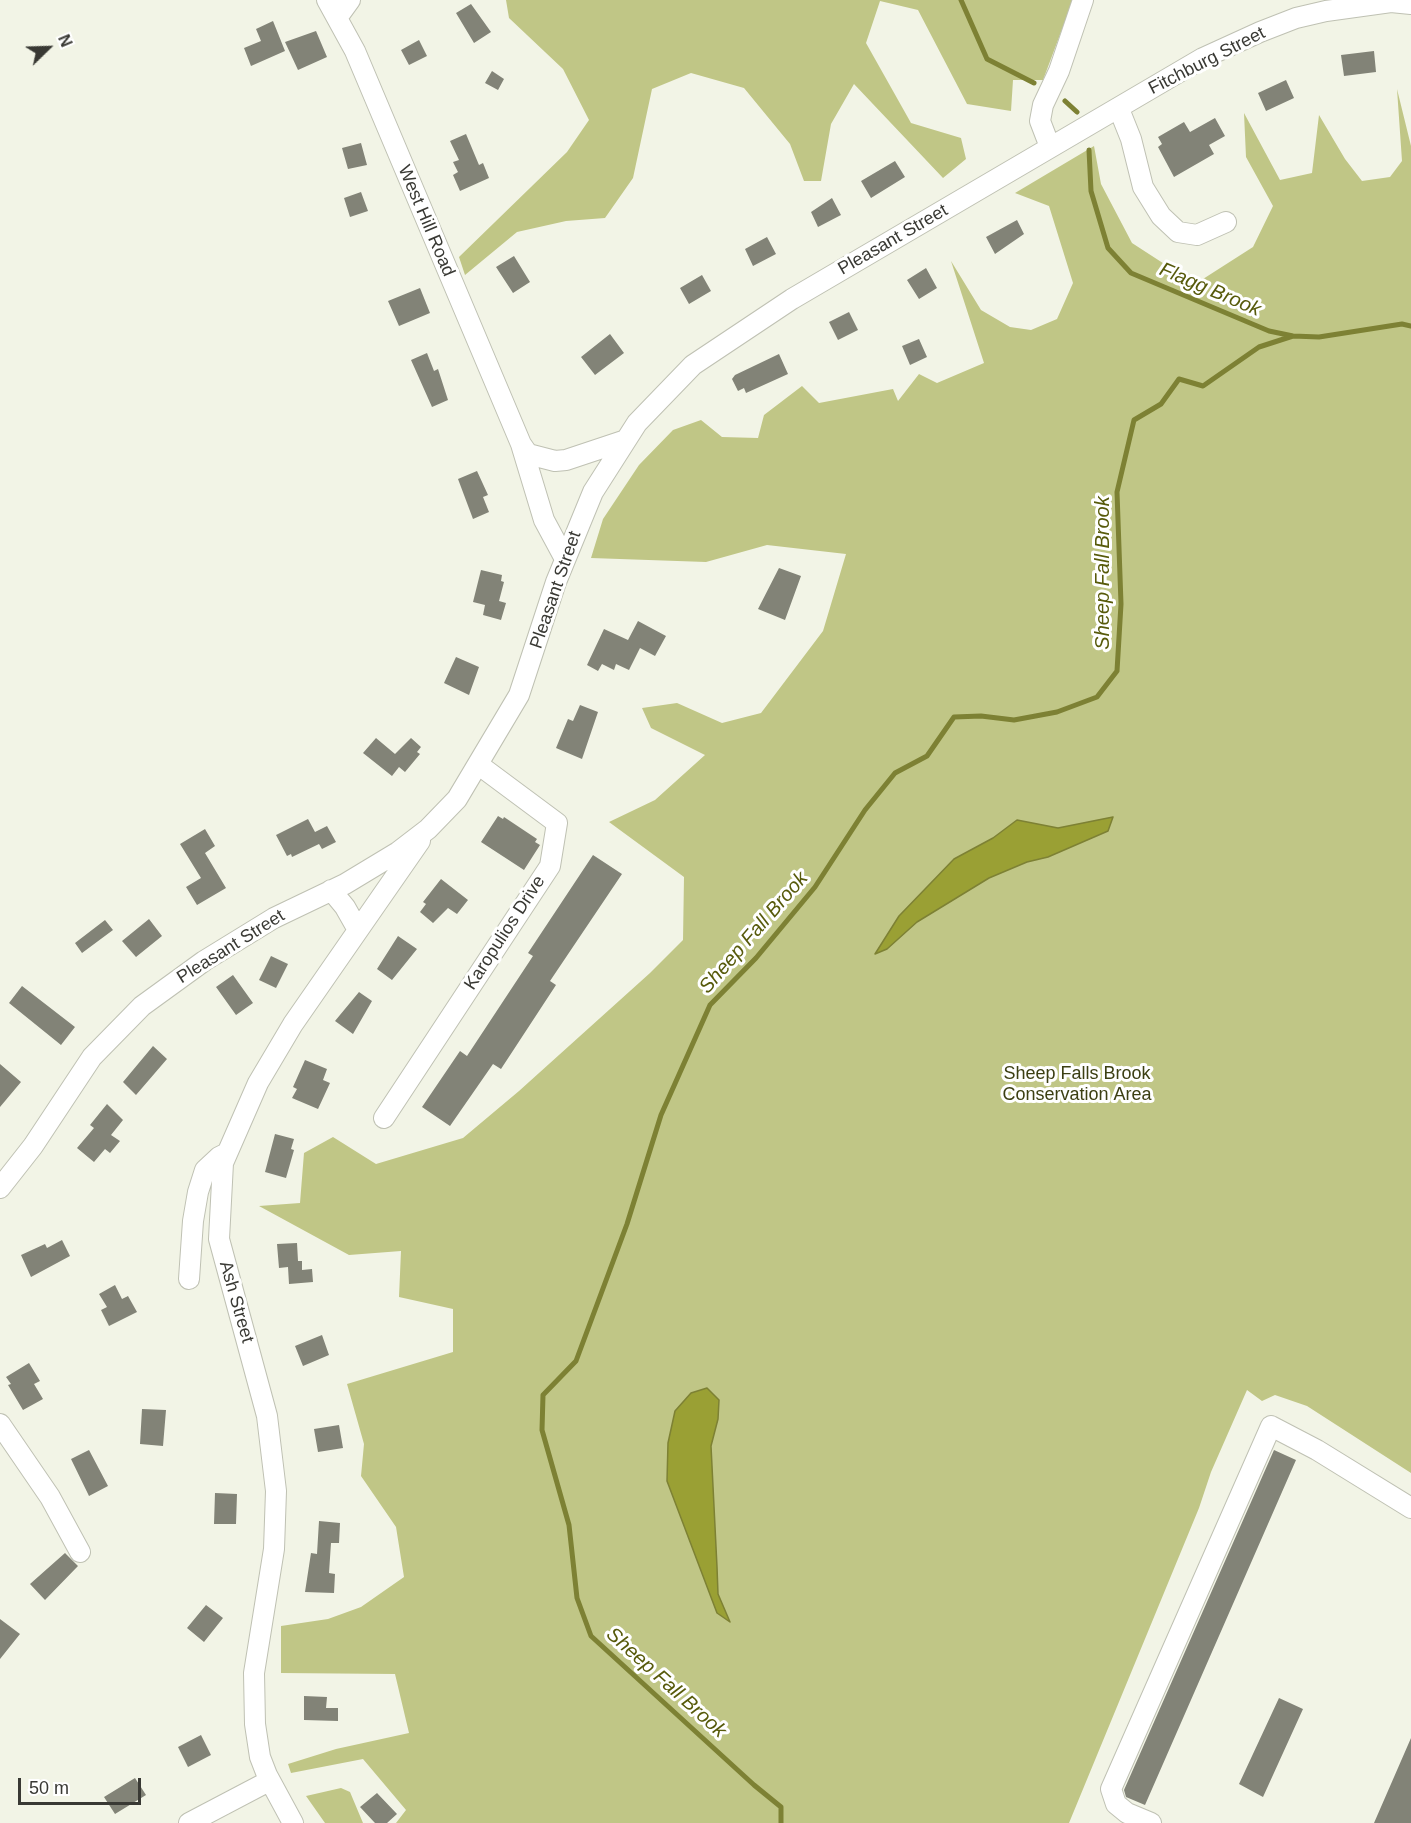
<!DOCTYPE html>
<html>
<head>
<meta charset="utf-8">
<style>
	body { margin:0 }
	#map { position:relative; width:1411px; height:1823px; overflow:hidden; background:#f2f4e6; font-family:Helvetica,sans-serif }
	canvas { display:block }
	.north { position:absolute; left:18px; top:18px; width:60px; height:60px; -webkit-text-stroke:4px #fff; paint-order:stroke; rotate:67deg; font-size:16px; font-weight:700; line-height:24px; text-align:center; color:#393934 }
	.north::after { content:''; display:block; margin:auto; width:21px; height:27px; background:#393934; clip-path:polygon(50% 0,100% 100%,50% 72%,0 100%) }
	.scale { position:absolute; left:18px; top:1778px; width:123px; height:27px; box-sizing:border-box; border:3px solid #393934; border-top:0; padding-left:8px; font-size:18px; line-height:21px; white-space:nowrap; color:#393934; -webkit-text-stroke:4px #fff; paint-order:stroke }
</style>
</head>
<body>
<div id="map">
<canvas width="1411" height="1823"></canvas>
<div class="north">N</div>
<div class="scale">50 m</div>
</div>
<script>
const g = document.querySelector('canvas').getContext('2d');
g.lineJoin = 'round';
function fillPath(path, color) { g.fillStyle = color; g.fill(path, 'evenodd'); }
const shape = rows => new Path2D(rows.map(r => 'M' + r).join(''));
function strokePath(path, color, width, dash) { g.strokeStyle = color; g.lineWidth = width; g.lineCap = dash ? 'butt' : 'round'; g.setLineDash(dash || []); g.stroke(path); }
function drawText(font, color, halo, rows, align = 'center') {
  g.font = font + ' Helvetica,sans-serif'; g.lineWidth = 6; g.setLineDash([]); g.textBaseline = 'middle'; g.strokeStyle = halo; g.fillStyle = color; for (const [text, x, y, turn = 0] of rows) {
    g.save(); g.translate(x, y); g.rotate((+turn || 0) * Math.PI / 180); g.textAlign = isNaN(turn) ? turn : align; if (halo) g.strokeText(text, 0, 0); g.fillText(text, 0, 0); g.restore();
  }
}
const green = shape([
	[506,0,1073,0,1043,80,1013,80,1011,111,967,104,918,10,880,1,866,43,911,123,961,138,966,159,943,178,854,84,831,124,821,181,804,181,790,144,744,88,691,73,652,89,633,178,605,218,566,221,517,232,465,275,459,257,567,152,589,120,563,69,509,18],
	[1397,89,1411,146,1411,1473,1307,1406,1275,1395,1262,1401,1247,1390,1211,1472,1199,1508,1069,1823,396,1823,406,1810,363,1759,291,1773,288,1764,336,1749,409,1733,395,1674,281,1673,281,1626,328,1619,361,1607,404,1577,396,1527,361,1476,364,1444,347,1384,453,1352,453,1309,399,1297,401,1251,349,1255,259,1206,300,1203,304,1153,333,1137,376,1164,463,1138,519,1091,650,973,683,940,684,877,609,822,655,800,705,755,651,728,642,708,677,703,722,723,761,713,823,631,846,554,767,545,706,562,591,558,603,519,639,465,673,430,701,420,722,437,758,438,764,415,802,386,819,403,893,389,898,401,919,374,937,383,984,363,951,261,981,310,1010,327,1031,330,1057,319,1073,283,1049,206,1015,193,1094,146,1101,184,1132,243,1169,267,1203,279,1253,247,1273,206,1246,157,1244,113,1280,180,1312,173,1319,115,1345,159,1362,181,1390,177,1402,161],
	[341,1788,350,1792,363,1823,325,1823,306,1796]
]);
const water = shape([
	[1113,817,1108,831,1048,857,1027,862,989,878,917,922,887,949,875,954,899,916,954,859,993,838,1017,820,1058,828,1113,817],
	[707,1388,719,1400,718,1419,711,1446,717,1567,718,1594,730,1622,717,1613,667,1481,668,1443,675,1411,691,1393,707,1388]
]);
const stream = shape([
	[961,0,987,59,1034,83],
	[1065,101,1077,112],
	[1089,150,1091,191,1108,248,1131,273,1269,331,1293,336,1319,337,1402,324,1411,326],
	[781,1823,781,1807,754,1785,591,1636,577,1598,569,1525,542,1430,543,1395,576,1361,627,1224,661,1115,710,1005,756,958,815,887,865,810,895,773,927,756,954,717,981,716,1014,720,1057,712,1097,697,1117,671,1121,604,1117,492,1134,420,1161,404,1179,379,1203,386,1259,347,1293,336]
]);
const building = shape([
	[471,4,491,32,474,43,456,13],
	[273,21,285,51,251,66,244,48,261,41,256,29],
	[316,31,327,57,298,70,285,42],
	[419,40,427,56,409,65,401,50],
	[1374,51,1376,72,1344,76,1341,55],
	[492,71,504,79,498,90,485,83],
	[1286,80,1294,98,1266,111,1258,93],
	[1215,118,1225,136,1209,145,1214,154,1174,177,1158,147,1162,144,1158,137,1184,122,1190,132],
	[466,134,479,165,483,163,489,178,460,191,453,175,458,172,453,162,459,160,450,141],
	[361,143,367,165,348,169,342,148],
	[895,161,905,177,871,198,861,181],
	[361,192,368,211,350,217,344,198],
	[832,198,841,215,818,227,811,212],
	[1017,220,1024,234,995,254,986,237],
	[767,237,776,254,753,266,745,249],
	[514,256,530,282,513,293,496,267],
	[926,268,937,288,919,299,907,280],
	[702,275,711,291,689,304,680,288],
	[420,288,430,313,399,326,388,301],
	[849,312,858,330,838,340,829,322],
	[610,334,624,353,595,375,581,357],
	[919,339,927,357,910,365,902,346],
	[427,353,434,371,438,369,448,400,432,407,411,360],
	[779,354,788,374,746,393,744,388,738,391,732,379,735,375],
	[477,471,488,495,483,497,489,512,473,519,458,479],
	[779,568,801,576,785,620,758,609],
	[481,570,502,575,501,581,504,582,499,601,506,603,501,620,483,615,485,605,473,602],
	[638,621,666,636,655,656,640,648,629,670,616,664,614,670,602,664,598,671,587,665,604,629,628,640],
	[456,657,479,667,469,695,444,683],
	[580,705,598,712,582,759,556,748,568,719,573,721],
	[376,738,395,754,411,738,421,747,417,752,420,754,405,772,399,767,392,776,363,753],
	[498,816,503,819,504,817,537,839,535,842,540,845,524,870,481,842],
	[308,819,315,832,327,826,336,842,322,849,319,844,292,857,291,854,287,856,276,835],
	[205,829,215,846,205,853,226,888,197,905,186,887,201,878,180,844],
	[593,855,622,874,550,981,556,985,501,1069,493,1064,450,1126,422,1107,460,1051,467,1056,533,956,528,953],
	[441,879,468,900,457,914,448,908,433,923,420,912,426,904,423,902],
	[149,919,162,936,136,957,122,941],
	[105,920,113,930,82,953,75,943],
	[398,936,417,949,392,980,377,969],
	[271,956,288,964,276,988,259,980],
	[233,975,253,1003,236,1015,216,987],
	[22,986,75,1027,61,1045,9,1003],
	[359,992,372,1001,353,1034,335,1021],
	[153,1046,167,1059,136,1095,123,1082],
	[305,1060,327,1069,323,1080,330,1083,318,1109,292,1098,297,1089,293,1087],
	[0,1064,21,1082,0,1107],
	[107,1104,123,1120,111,1135,120,1141,110,1153,105,1149,94,1162,77,1148,94,1128,90,1125],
	[275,1134,294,1139,291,1149,294,1150,286,1178,265,1172],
	[62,1240,70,1256,31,1277,21,1255,45,1244,47,1248],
	[297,1243,298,1261,302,1261,302,1270,312,1269,313,1282,289,1284,288,1267,279,1268,277,1244],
	[115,1285,122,1299,128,1296,137,1312,109,1326,101,1310,107,1307,99,1294],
	[322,1335,329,1355,303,1366,295,1346],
	[29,1363,40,1381,34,1384,43,1399,23,1410,8,1385,11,1384,6,1377],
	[142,1409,166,1410,163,1446,140,1444],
	[339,1425,343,1448,318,1452,314,1429],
	[89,1450,108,1486,89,1496,71,1459],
	[1274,1450,1296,1460,1145,1805,1126,1797,1124,1790],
	[215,1493,237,1494,236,1524,214,1524],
	[319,1521,340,1523,339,1543,331,1543,329,1573,335,1574,334,1593,305,1592,311,1553,317,1554],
	[65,1553,78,1566,45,1600,30,1584],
	[206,1605,223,1618,204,1642,187,1628],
	[0,1619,20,1634,0,1659],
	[304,1696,327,1697,326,1708,338,1708,338,1721,304,1720],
	[1279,1698,1303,1709,1263,1797,1239,1784],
	[201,1735,211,1755,188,1767,178,1747],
	[1411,1738,1411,1823,1374,1823],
	[135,1778,146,1795,115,1814,104,1797],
	[377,1793,397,1814,387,1823,375,1823,360,1807]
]);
const minor = shape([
	[327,0,355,51,521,444,528,454,555,461,566,460,623,441],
	[337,18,350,0],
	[1119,109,1131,139,1143,187,1161,216,1178,232,1197,235,1226,222],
	[1050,147,1040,121,1043,105,1059,71,1083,0],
	[521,444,544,520,565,559],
	[331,890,345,907,358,930],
	[384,1118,550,866,557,823,479,765],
	[0,1188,33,1146,92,1057,142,1006,204,961,274,918,345,884,398,852,428,829,457,799,519,695,556,582,593,492,637,423,693,365,792,299,1203,58,1260,32,1296,18,1326,11,1391,2,1411,4],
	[189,1279,193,1221,198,1192,205,1170,219,1157,227,1153],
	[0,1424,50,1497,80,1552],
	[189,1823,269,1781],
	[293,1823,267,1775,260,1757,255,1724,254,1673,274,1549,276,1491,267,1416,219,1239,223,1163,258,1083,293,1024,420,841],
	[1151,1823,1127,1813,1116,1804,1111,1789,1271,1426,1317,1450,1411,1508]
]);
const streetNames = [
	["Fitchburg Street",1207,61,-27],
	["West Hill Road",426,221,67],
	["Pleasant Street",893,240,-30],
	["Pleasant Street",556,590,-71],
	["Karopulios Drive",505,933,-57],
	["Pleasant Street",231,947,-32],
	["Ash Street",236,1302,74]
];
const parkNames = [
	["Sheep Falls Brook",1077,1074],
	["Conservation Area",1077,1095]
];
const waterNames = [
	["Flagg Brook",1210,290,23],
	["Sheep Fall Brook",1103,573,-90],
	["Sheep Fall Brook",754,933,-49],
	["Sheep Fall Brook",666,1683,42]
];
fillPath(green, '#c0c686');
fillPath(water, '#9aa034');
strokePath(water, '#7d8134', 1.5);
strokePath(stream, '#7d8134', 5);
fillPath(building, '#828377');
strokePath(minor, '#bfc1b3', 22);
strokePath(minor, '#fff', 20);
drawText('18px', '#393934', '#fff', streetNames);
drawText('18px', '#3c3f13', '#fff', parkNames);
drawText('italic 20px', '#575a0b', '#fff', waterNames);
</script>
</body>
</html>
